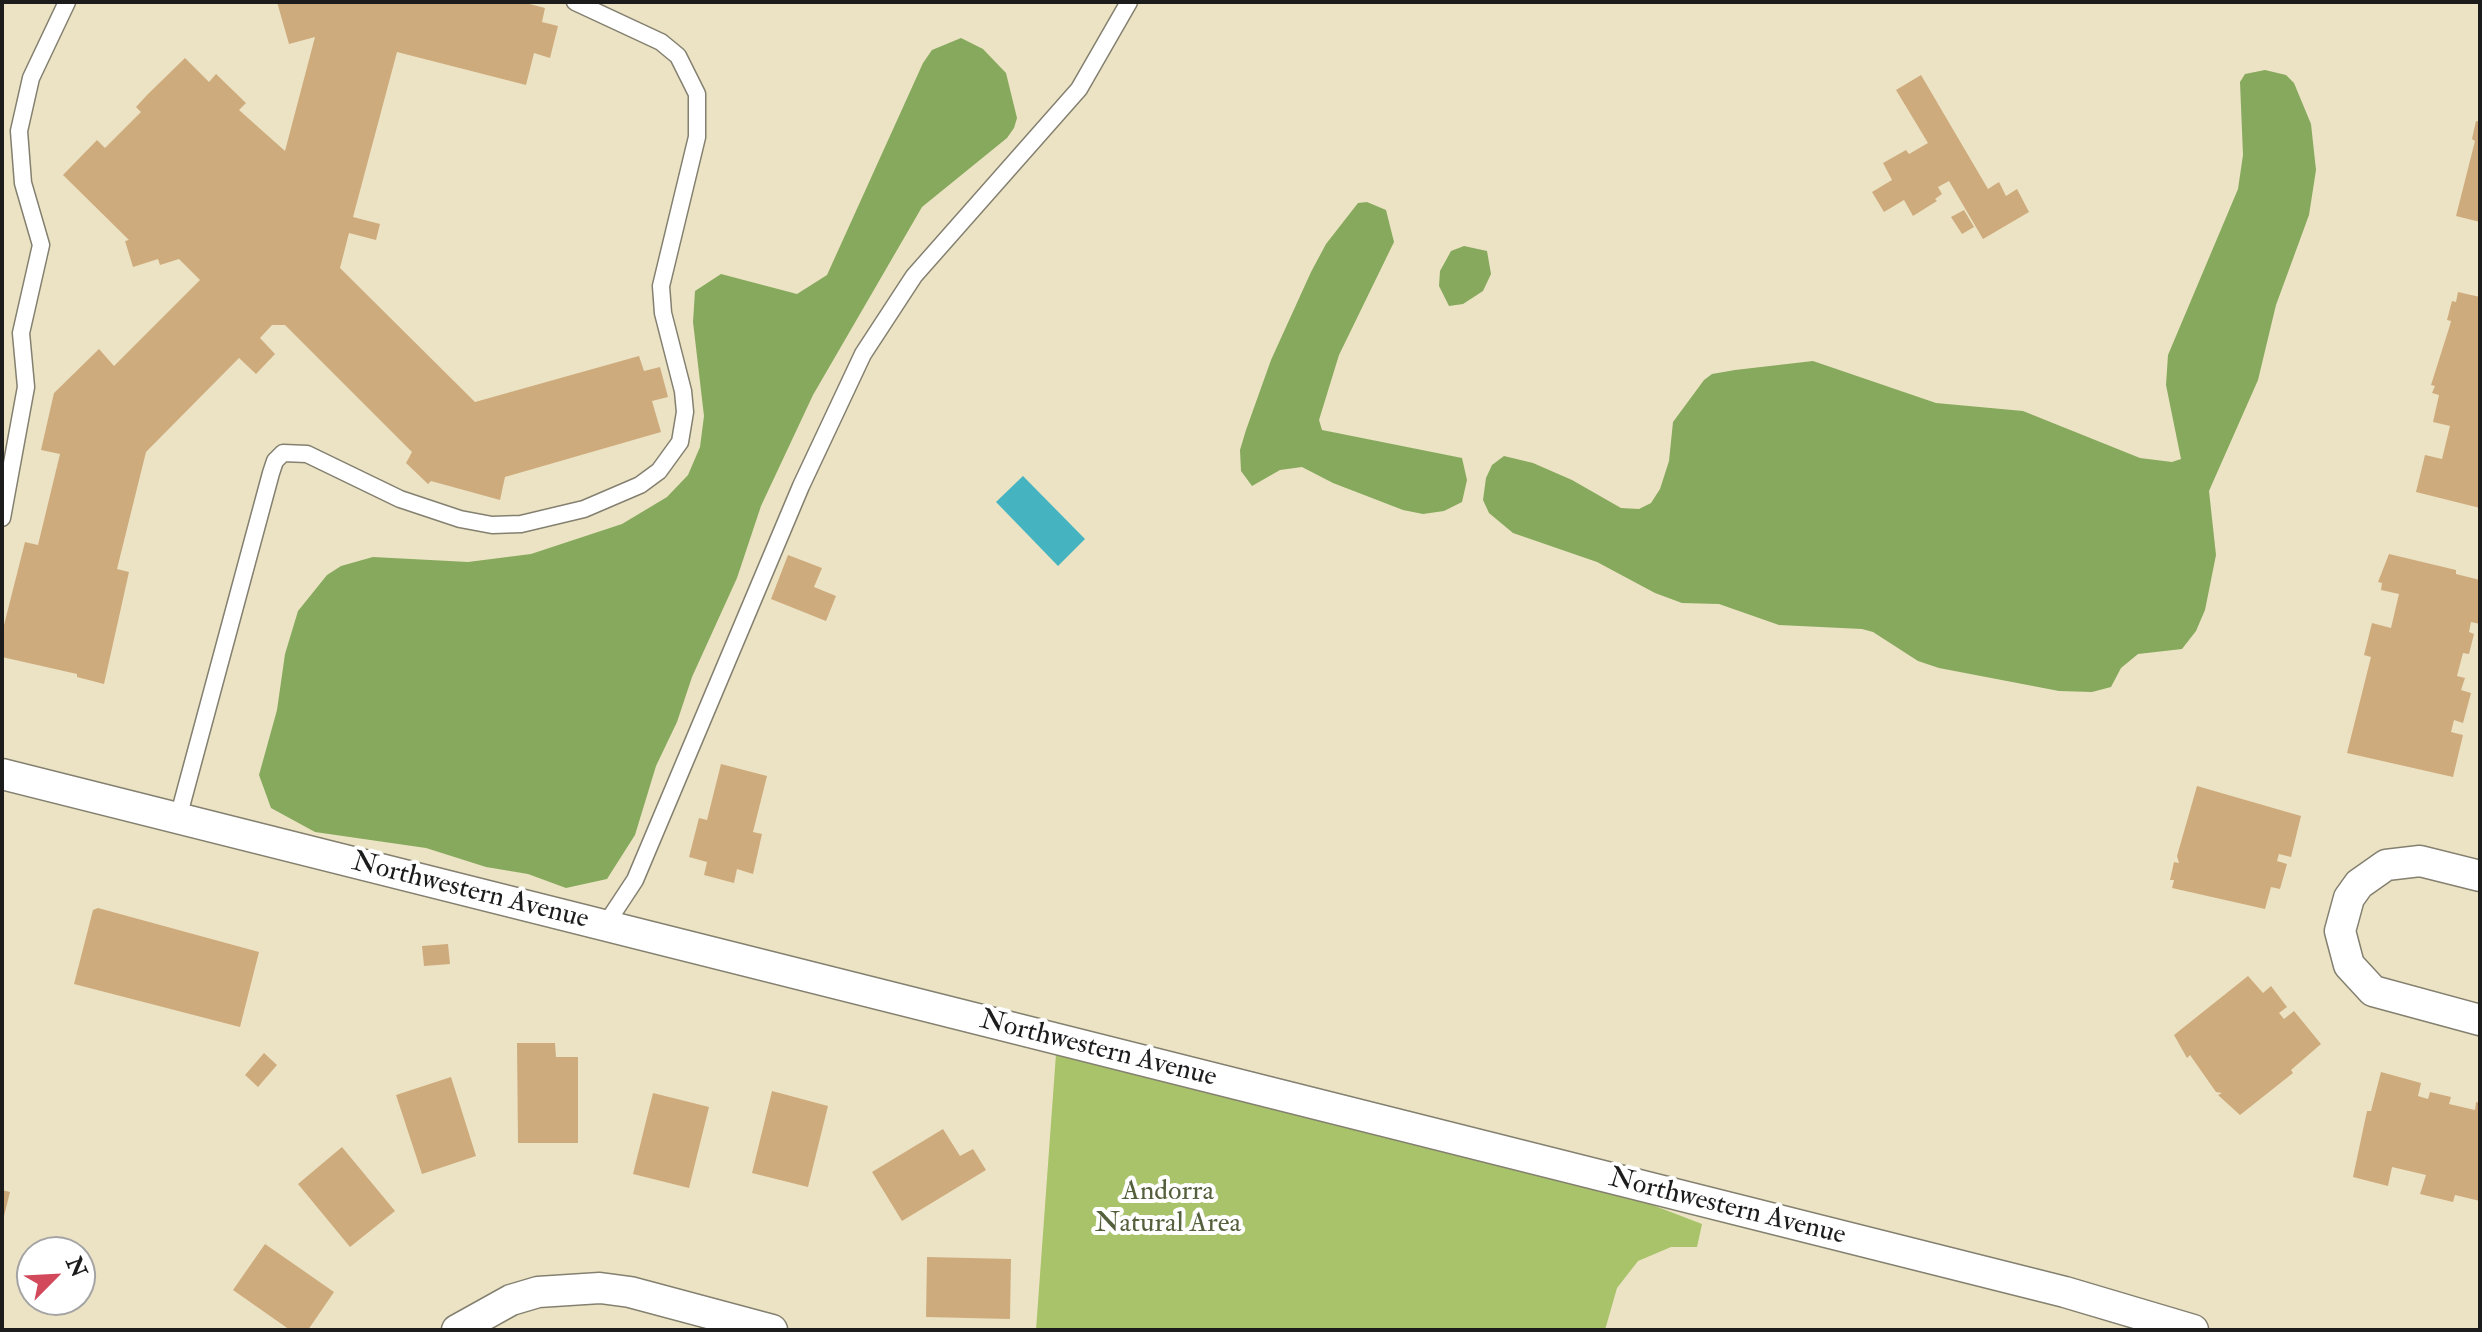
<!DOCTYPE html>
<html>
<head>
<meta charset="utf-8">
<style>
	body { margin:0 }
	#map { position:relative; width:2482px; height:1332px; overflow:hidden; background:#ece3c4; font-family:"IM FELL Double Pica",serif }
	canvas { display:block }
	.frame { position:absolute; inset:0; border:4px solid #1c1c1c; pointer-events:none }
	.north { position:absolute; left:16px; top:1236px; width:80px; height:80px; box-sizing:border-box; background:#fff; border:2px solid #a4a4a4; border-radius:50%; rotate:66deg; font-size:22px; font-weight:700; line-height:32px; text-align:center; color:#1c1c1c }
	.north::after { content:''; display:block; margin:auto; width:28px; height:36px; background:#d1495b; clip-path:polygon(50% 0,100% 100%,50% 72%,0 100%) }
</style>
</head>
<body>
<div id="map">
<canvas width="2482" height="1332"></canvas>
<div class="frame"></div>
<div class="north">N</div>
</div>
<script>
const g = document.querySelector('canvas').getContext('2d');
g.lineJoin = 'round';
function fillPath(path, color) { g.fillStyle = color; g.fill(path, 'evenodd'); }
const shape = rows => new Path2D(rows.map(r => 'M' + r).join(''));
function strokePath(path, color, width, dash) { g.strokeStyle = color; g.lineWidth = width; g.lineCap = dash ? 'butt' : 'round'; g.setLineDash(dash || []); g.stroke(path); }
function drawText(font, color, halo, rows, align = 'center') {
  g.font = font + ' "IM FELL Double Pica",serif'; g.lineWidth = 8; g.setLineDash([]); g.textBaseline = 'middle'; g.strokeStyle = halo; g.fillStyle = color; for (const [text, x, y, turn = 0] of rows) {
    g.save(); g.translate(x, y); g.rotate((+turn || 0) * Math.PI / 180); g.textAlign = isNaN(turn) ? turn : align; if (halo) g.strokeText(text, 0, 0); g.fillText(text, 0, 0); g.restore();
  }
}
const green = shape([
	[1056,1054,1642,1201,1702,1224,1697,1247,1671,1247,1638,1261,1617,1288,1605,1330,1036,1330]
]);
const forest = shape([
	[961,38,983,49,1006,73,1017,118,1014,128,1007,138,922,207,813,395,761,506,737,578,692,677,677,722,656,766,635,835,607,879,566,888,528,874,486,867,426,848,315,832,271,808,259,775,277,710,285,654,298,611,327,575,341,566,373,557,468,562,531,554,622,524,667,497,688,475,700,447,704,416,693,322,695,291,721,274,797,294,827,275,923,63,932,50],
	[2265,70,2286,75,2294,83,2311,124,2316,170,2309,215,2276,305,2258,380,2209,491,2216,555,2205,610,2196,631,2182,649,2138,654,2121,668,2111,687,2092,692,2059,691,1939,668,1918,661,1873,632,1862,629,1779,625,1719,604,1682,603,1655,593,1597,562,1513,533,1489,513,1483,500,1486,478,1492,465,1504,456,1533,463,1572,480,1621,508,1639,509,1651,503,1660,489,1669,461,1673,422,1704,380,1712,374,1735,370,1813,361,1936,403,2023,411,2140,458,2172,462,2181,459,2166,385,2168,355,2238,189,2243,155,2240,82,2245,74],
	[1367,202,1386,210,1394,242,1339,355,1319,420,1322,430,1462,458,1467,480,1462,502,1444,511,1423,514,1403,510,1333,483,1302,467,1280,470,1252,486,1241,471,1240,450,1246,430,1271,360,1311,272,1326,244,1358,203],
	[1464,246,1487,251,1491,274,1483,291,1463,304,1449,306,1439,286,1440,271,1451,251]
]);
const water = shape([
	[1023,476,1085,539,1058,566,996,502]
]);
const building = shape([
	[277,2,522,2,545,8,542,22,558,26,550,58,534,53,526,85,397,52,353,217,380,224,376,240,349,233,340,268,475,402,639,356,644,371,660,367,668,397,652,401,661,432,505,477,500,500,431,481,428,484,406,463,412,452,285,325,272,325,260,338,275,354,256,374,239,358,146,452,117,569,129,572,104,684,77,677,77,674,2,657,2,633,25,542,38,545,60,454,41,450,54,393,99,349,114,366,200,280,179,259,160,265,158,259,133,267,125,241,129,240,63,175,97,140,105,148,141,112,136,107,147,95,185,58,209,82,216,74,246,103,239,110,285,151,315,37,289,44],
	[1921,75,1988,189,1999,182,2006,196,2017,189,2029,212,1983,239,1949,181,1938,187,1942,194,1935,199,1937,201,1913,216,1904,200,1884,212,1872,192,1892,180,1883,163,1906,150,1909,154,1928,143,1896,90],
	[2476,121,2480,122,2480,222,2456,216,2475,141,2472,139],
	[1964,210,1974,227,1962,234,1951,217],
	[2458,292,2480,297,2480,508,2416,492,2425,455,2442,459,2450,426,2433,422,2439,395,2432,393,2435,386,2431,385,2450,325,2451,321,2447,320,2452,301,2456,302],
	[2389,554,2456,570,2456,574,2480,580,2480,624,2471,622,2469,632,2474,634,2469,654,2463,653,2457,676,2465,678,2461,690,2471,693,2463,723,2454,720,2451,732,2463,735,2453,777,2347,753,2371,657,2364,655,2372,623,2391,628,2399,594,2381,590,2382,583,2378,582],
	[788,555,822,568,814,587,836,596,826,621,771,599],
	[721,764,767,776,753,832,762,834,753,874,737,869,734,883,704,875,707,862,689,857,699,818,707,820],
	[2197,786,2301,816,2291,857,2279,854,2277,861,2287,864,2280,889,2271,887,2265,909,2172,888,2174,880,2170,880,2174,862,2179,863,2177,856],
	[98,908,259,952,240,1027,74,984,93,910],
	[448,944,450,964,424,966,422,946],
	[2248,976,2263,993,2271,986,2287,1007,2279,1013,2284,1019,2294,1011,2321,1044,2291,1070,2293,1073,2240,1115,2218,1095,2222,1093,2216,1092,2190,1055,2187,1058,2174,1035],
	[517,1043,555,1043,556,1057,578,1057,578,1143,518,1143],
	[264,1053,277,1065,258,1087,245,1075],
	[2381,1072,2421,1083,2418,1096,2428,1099,2430,1092,2451,1097,2449,1104,2475,1110,2476,1102,2480,1103,2480,1201,2455,1195,2453,1202,2420,1194,2426,1175,2392,1167,2388,1186,2353,1177,2367,1111,2371,1111],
	[451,1077,476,1156,422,1174,396,1095],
	[772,1091,828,1106,808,1187,752,1173],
	[653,1093,709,1107,689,1188,633,1174],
	[943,1129,960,1156,973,1149,986,1170,902,1221,872,1172],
	[342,1147,395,1211,350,1247,298,1184],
	[2,1190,10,1192,3,1220,2,1220],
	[265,1244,334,1292,308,1330,290,1330,233,1290],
	[927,1257,1011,1259,1010,1319,926,1317]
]);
const lane = shape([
	[2,518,26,387,21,333,41,245,23,183,19,131,31,78,67,2],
	[178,818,271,473,275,461,283,453,307,454,400,499,460,519,492,525,521,524,584,509,640,485,659,471,680,442,685,412,683,391,663,313,661,286,697,137,697,94,678,56,661,42,575,2],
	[604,927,635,880,801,486,863,354,914,276,1079,89,1129,2]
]);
const street = shape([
	[2,774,2065,1292,2193,1330],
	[2480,876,2420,861,2386,865,2359,884,2349,898,2340,931,2349,965,2373,991,2480,1020],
	[457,1330,511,1300,538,1292,600,1288,630,1292,772,1330]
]);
const streetNames = [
	["Northwestern Avenue",470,892,14],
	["Northwestern Avenue",1098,1050,14],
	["Northwestern Avenue",1727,1208,14]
];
const parkNames = [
	["Andorra",1168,1193],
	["Natural Area",1168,1225]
];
fillPath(green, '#a8c369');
fillPath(forest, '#86a95d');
fillPath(water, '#45b4c0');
fillPath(building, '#ceab7d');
strokePath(lane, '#848070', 19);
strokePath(street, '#848070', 33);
strokePath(lane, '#fff', 16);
strokePath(street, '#fff', 30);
drawText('28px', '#1c1c1c', '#fff', streetNames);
drawText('28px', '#545f3b', '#fff', parkNames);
</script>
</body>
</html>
